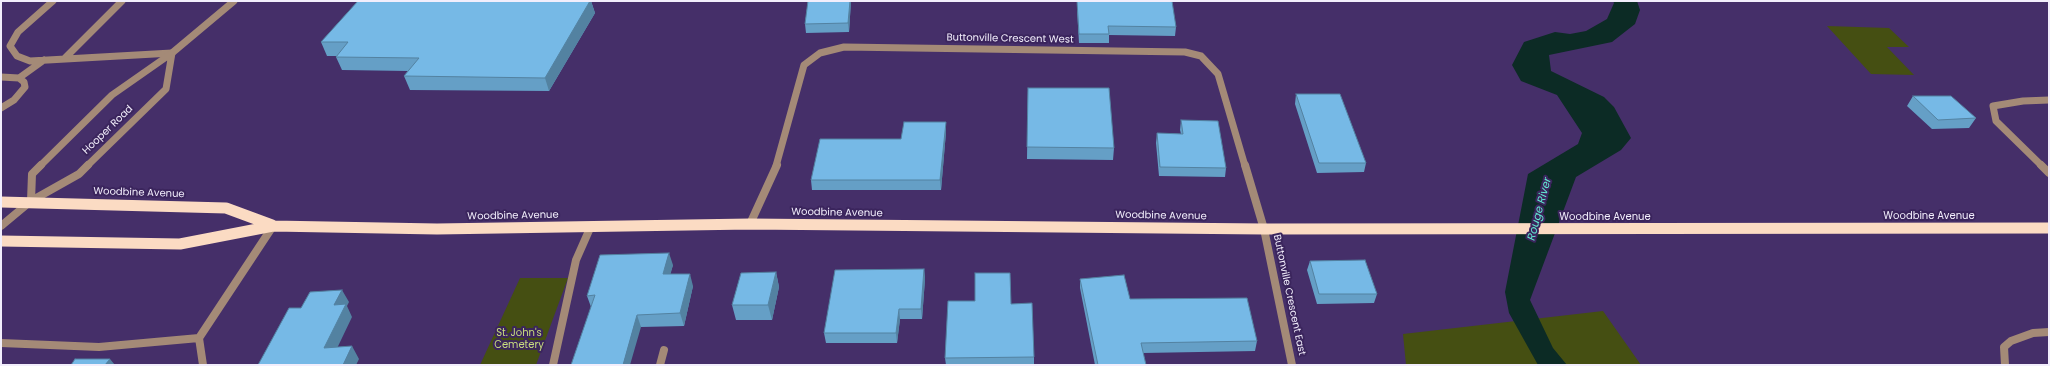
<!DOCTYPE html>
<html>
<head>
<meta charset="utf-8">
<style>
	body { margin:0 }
	#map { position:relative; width:2050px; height:366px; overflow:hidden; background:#452f69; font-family:Poppins,sans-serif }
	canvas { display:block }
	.frame { position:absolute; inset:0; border:2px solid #f2eefc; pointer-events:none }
</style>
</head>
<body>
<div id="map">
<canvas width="2050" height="366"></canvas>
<div class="frame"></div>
</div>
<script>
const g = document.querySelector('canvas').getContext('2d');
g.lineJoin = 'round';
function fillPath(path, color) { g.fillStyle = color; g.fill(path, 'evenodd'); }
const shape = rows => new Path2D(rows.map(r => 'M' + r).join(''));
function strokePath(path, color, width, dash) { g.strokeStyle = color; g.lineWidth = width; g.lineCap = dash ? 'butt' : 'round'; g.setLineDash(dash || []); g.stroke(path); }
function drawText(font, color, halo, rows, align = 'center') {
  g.font = font + ' Poppins,sans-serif'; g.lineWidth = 4; g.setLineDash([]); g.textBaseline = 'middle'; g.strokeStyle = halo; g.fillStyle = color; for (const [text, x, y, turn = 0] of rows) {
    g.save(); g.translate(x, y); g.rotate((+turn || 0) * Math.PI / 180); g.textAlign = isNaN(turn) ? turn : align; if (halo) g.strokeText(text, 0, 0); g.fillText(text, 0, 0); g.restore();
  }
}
const green = shape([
	[1827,26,1889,28,1909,47,1887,47,1914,75,1871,74],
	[520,278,568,278,536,365,480,365],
	[1603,311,1641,365,1406,365,1403,334]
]);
const water = shape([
	[1613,1,1637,1,1640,10,1635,24,1612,42,1549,55,1551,71,1604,97,1614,107,1631,138,1621,150,1576,177,1530,300,1553,348,1567,365,1538,365,1509,313,1505,292,1528,174,1578,144,1582,133,1557,95,1521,81,1512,65,1524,42,1555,32,1570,34,1586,31,1607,19,1614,3]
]);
const serviceFar1 = shape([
	[53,1,18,32,10,46,17,56,30,61,172,53],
	[64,59,122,1],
	[1,77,19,78,24,82,25,87,14,100,1,108],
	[19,78,44,60]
]);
const service = shape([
	[199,338,203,365],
	[1,343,99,347,199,338,273,226],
	[660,365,664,350]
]);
const minorFar1 = shape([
	[40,166,112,95,172,53,234,1],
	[87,166,166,89,172,53],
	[776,166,804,65,820,53,844,47,1185,52,1201,56,1218,74,1245,166],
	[2042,166,1996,121,1993,106,2023,101,2049,100]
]);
const minor = shape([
	[1245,165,1264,229,1292,365],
	[2041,165,2049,173],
	[31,201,32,174,41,165],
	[750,224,777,165],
	[1,226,31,201,79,174,88,165],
	[553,365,576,260,591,226],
	[2005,365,2004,347,2011,341,2033,333,2049,332]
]);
const primary = shape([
	[1,202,226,208,272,225],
	[1,241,180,244,273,226,437,229,750,224,1264,229,2049,228]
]);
const wall = shape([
	[358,1,591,1,595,13,549,91,410,90,404,76,408,71,342,70,336,57,337,56,327,56,321,42],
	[808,1,851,1,849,32,806,33,805,24],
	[1077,1,1176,27,1175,36,1109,35,1109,43,1079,43,1077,9],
	[1028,88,1114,148,1113,160,1027,159],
	[1296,94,1366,163,1364,172,1317,173,1295,104],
	[1913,96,1976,118,1969,128,1932,129,1907,106],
	[1181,120,1226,168,1225,177,1159,176,1156,143,1157,133,1181,134,1180,130],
	[946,122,946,132,941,190,812,190,811,180,901,139],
	[1310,261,1377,294,1374,303,1317,304,1307,270],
	[673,265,670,274,693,286,684,326,641,327,591,307,587,296],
	[924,269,925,279,922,319,900,319,897,343,826,343,824,333],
	[776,272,779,287,772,320,736,320,732,305],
	[1080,279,1130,299,1257,341,1255,351,1143,353,1146,365,1095,365,1080,288],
	[975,301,1011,304,1034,357,1034,365,946,365,945,358]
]);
const shadedWall = shape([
	[590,1,591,1,595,13,549,91,545,78],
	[850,1,851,1,849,32,848,23],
	[946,122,946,132,941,190,940,180],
	[669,253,673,265,667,287,663,274],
	[924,269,925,279,922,319,921,309],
	[776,272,779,287,772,320,768,305],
	[690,274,693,286,684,326,680,313],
	[342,290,349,302,347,306,352,317,331,361,324,348,334,305],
	[899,309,900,319,897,343,896,333],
	[637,315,641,327,630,365,623,365],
	[352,346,359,359,356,365,343,365],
	[110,359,115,365,105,365]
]);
const building = shape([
	[358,1,590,1,545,78,404,76,419,58,336,57,348,42,321,42,358,1],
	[808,1,850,1,848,23,805,24,808,1],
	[1077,1,1172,1,1176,27,1108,26,1109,34,1079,34,1077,1],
	[1028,88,1109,88,1114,148,1027,147,1028,88],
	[1296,94,1340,94,1366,163,1319,163,1296,94],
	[1913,96,1951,96,1976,118,1938,120,1913,96],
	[1181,120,1218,121,1226,168,1160,167,1157,133,1183,134,1181,120],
	[904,122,946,122,940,180,811,180,820,139,901,139,904,122],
	[669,253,663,274,690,274,680,313,637,315,623,365,571,365,595,295,587,296,600,255,669,253],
	[1365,260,1377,294,1319,294,1310,261,1365,260],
	[924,269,921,309,899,309,896,333,824,333,835,270,924,269],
	[776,272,768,305,732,305,741,273,776,272],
	[975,273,1010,273,1011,304,1032,303,1034,357,945,358,948,301,975,301,975,273],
	[1124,275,1130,299,1247,298,1257,341,1141,343,1146,365,1098,365,1080,279,1124,275],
	[342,290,334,305,346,304,324,348,352,346,343,365,258,365,289,308,301,308,310,292,342,290],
	[75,359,110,359,105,365,71,365,75,359]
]);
const streetNames = [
	["Buttonville Crescent West",1010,39,1],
	["Hooper Road",108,130,-44],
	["Woodbine Avenue",139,193,2],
	["Woodbine Avenue",837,213,1],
	["Woodbine Avenue",513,216,-1],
	["Woodbine Avenue",1161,216,1],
	["Woodbine Avenue",1929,216],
	["Woodbine Avenue",1605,217],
	["Buttonville Crescent East",1289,295,78]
];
const parkNames = [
	["St. John's",519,333],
	["Cemetery",519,345]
];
const waterNames = [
	["Rouge River",1540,209,-75]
];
fillPath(green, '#454f12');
fillPath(water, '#0c2b25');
strokePath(serviceFar1, '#a48a77', 7);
strokePath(service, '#a48a77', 8);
strokePath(minorFar1, '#a48a77', 7);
strokePath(minor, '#a48a77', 8);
strokePath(primary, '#fbdbc3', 11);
fillPath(wall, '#659fc6');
fillPath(shadedWall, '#5382a1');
fillPath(building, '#76b9e6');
strokePath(building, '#5382a1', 1);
drawText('10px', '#f2eefc', '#3b255d', streetNames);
drawText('10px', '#c9de7d', '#3b255d', parkNames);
drawText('italic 11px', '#62ead1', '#3b255d', waterNames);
</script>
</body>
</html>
